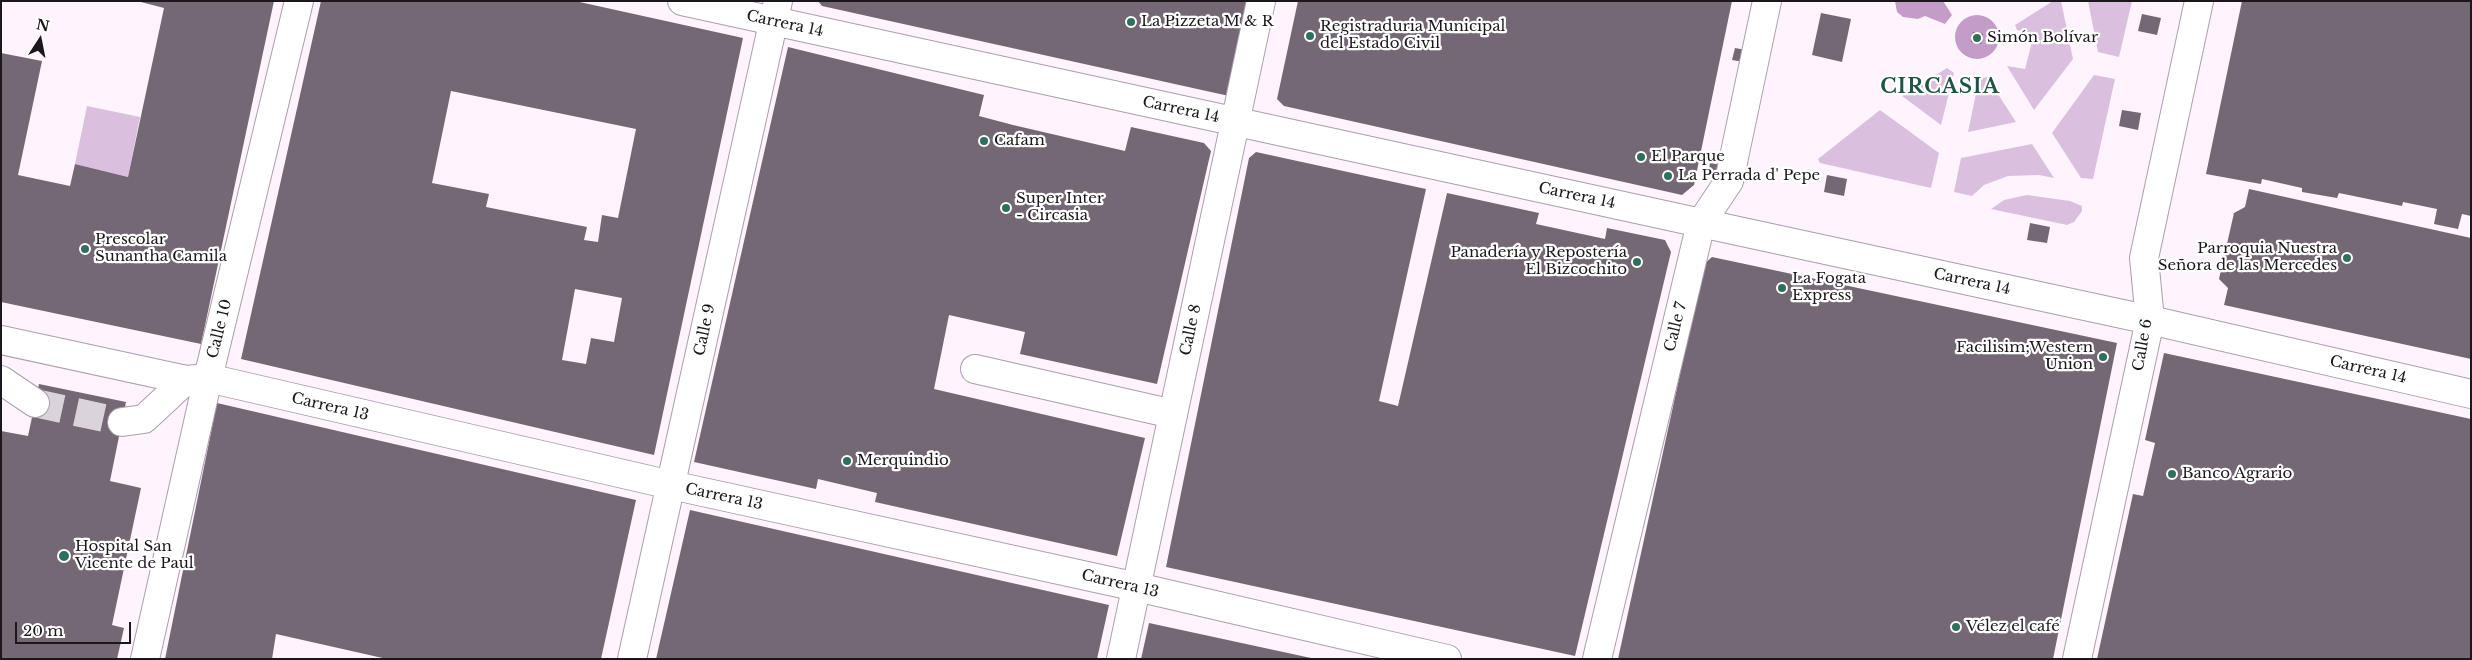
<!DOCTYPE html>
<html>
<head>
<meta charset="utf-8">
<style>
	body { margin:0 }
	#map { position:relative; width:2472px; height:660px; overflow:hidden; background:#fdf4fe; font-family:"Libre Baskerville",serif }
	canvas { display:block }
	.frame { position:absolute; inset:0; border:2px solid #1c171c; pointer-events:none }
	.north { position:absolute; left:15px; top:15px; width:50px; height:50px; -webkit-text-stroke:4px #fff; paint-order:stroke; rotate:11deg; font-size:14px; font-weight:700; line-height:20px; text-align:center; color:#1c171c }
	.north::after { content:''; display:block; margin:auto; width:18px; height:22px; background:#1c171c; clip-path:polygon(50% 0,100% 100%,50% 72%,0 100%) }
	.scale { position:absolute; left:15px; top:622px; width:116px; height:22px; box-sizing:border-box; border:2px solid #1c171c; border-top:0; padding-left:6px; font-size:15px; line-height:18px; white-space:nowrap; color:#1c171c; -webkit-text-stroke:4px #fff; paint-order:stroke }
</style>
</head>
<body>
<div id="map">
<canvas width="2472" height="660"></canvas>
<div class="frame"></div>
<div class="north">N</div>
<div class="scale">20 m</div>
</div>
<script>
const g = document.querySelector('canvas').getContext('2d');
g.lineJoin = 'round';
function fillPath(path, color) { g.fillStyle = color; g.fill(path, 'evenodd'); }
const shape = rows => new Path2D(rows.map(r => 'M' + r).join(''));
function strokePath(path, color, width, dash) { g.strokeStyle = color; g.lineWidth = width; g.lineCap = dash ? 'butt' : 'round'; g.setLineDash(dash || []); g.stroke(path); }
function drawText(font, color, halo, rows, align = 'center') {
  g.font = font + ' "Libre Baskerville",serif'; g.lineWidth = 4.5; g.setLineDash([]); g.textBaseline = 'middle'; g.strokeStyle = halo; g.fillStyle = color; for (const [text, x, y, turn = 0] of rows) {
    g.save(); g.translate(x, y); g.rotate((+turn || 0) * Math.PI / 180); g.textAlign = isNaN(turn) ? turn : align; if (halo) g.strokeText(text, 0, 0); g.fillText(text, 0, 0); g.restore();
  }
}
const green = shape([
	[2053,1,2061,1,2073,59,2034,110,2007,66,2025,69,2034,34,2017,30,2015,25],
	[2088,1,2132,1,2119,57,2098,52],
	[1947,68,1954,73,1941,125,1902,96],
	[2094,75,2115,79,2093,179,2081,178,2052,133],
	[1987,77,2016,122,1968,132,1979,79],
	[87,106,140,117,128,177,75,164],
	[1880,110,1939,153,1931,188,1820,163,1818,159],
	[2032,144,2054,178,2039,175,2008,176,1984,185,1972,196,1954,192,1961,158],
	[2027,195,2070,201,2082,206,2082,211,2074,222,2067,225,1991,209,2004,200]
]);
const water = shape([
	[1895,1,1943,1,1952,15,1945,24,1925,16,1918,19,1903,17,1897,12],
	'1955 37a22 22 0 1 1 44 0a22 22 0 1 1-44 0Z'
]);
const building = shape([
	[137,1,274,1,201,344,1,302,1,53,42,61,18,175,70,186,75,164,128,177,164,8],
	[321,1,575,1,743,38,654,455,241,359],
	[451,91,636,129,618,218,602,215,598,242,584,240,587,227,486,207,489,194,432,183],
	[575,289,622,298,614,342,591,338,586,364,562,360],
	[818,1,1248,1,1229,96,822,6],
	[1298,1,1732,1,1694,185,1682,195,1284,106,1277,99],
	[2242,1,2471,1,2471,216,2462,214,2458,229,2434,224,2437,209,2403,202,2402,206,2339,193,2337,198,2302,192,2302,188,2262,179,2261,184,2206,174],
	[1821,13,1851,19,1842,62,1812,55],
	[2142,14,2161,18,2157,35,2138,31],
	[1973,32,1983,34,1981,44,1971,42],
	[788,47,984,95,979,116,1013,125,1125,151,1131,127,1204,143,1211,151,1157,384,1020,354,1025,332,949,315,934,389,1145,438,1117,556,875,502,877,493,818,479,816,489,694,462],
	[1735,48,1746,50,1744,62,1732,60],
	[2122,110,2141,113,2138,130,2119,126],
	[1256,152,1426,189,1379,401,1398,406,1447,193,1539,213,1536,224,1605,239,1607,228,1665,240,1671,252,1575,656,1166,567,1249,158],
	[1710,163,1722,165,1719,177,1708,175],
	[1827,175,1847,179,1844,196,1824,192],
	[2249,189,2471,238,2471,359,2224,305,2228,288,2219,279,2234,213,2245,207],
	[2030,223,2050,227,2047,243,2027,240],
	[1712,257,2117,343,2053,659,1618,659,1704,264],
	[2164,353,2471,419,2471,659,2097,659,2133,494,2143,496,2155,443,2145,440],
	[39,384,126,402,110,481,141,488,112,625,124,628,117,659,1,659,1,431,28,436],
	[217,403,636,500,601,659,387,659,276,634,272,659,165,659],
	[690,510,1109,605,1097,659,656,659],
	[1149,623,1311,658,1311,659,1141,659]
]);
const minorTunnel = shape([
	[35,403,122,422]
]);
const minor = shape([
	[1701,223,2150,320,2471,394],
	[1,340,186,380,208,378,671,485,1137,587,1447,659],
	[975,369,1173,414],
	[1,380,35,403],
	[122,422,144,419,186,380],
	[145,659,208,378,299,1],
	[632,659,778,1],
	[2077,659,2150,320,2144,258,2199,1]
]);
const major = shape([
	[682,1,1701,223],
	[1121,659,1261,1],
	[1597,659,1701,223,1729,181,1767,1]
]);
const markers = [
	[1131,22,5,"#2e6f5e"],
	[1310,36,5,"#2e6f5e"],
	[1977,38,5,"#2e6f5e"],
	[984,141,5,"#2e6f5e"],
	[1641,157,5,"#2e6f5e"],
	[1668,176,5,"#2e6f5e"],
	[1006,208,5,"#2e6f5e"],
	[85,249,5,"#2e6f5e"],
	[2347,258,5,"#2e6f5e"],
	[1637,262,5,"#2e6f5e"],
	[1782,288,5,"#2e6f5e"],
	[2103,357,5,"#2e6f5e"],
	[847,461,5,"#2e6f5e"],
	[2172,474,5,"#2e6f5e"],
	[64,556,6,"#2e6f5e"],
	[1956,627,5,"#2e6f5e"]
];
const poiNames = [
	["La Pizzeta M & R",1141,22],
	["Registraduria Municipal",1320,27],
	["del Estado Civil",1320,44],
	["Simón Bolívar",1987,38],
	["Cafam",994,141],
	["El Parque",1651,157],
	["La Perrada d' Pepe",1678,176],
	["Super Inter",1016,199],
	["- Circasia",1016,216],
	["Prescolar",95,240],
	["Sunantha Camila",95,257],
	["Parroquia Nuestra",2337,249,"right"],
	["Señora de las Mercedes",2337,266,"right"],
	["Panadería y Repostería",1627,253,"right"],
	["El Bizcochito",1627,270,"right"],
	["La Fogata",1792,279],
	["Express",1792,296],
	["Facilisim;Western",2093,348,"right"],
	["Union",2093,365,"right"],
	["Merquindio",857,461],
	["Banco Agrario",2182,474],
	["Hospital San",75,547],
	["Vicente de Paul",75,564],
	["Vélez el café",1966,627]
];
const streetNames = [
	["Carrera 14",785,24,12],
	["Carrera 14",1181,110,12],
	["Carrera 14",1577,196,12],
	["Carrera 14",1972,282,12],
	["Calle 7",1676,327,-76],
	["Calle 10",220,329,-76],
	["Calle 9",705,330,-78],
	["Calle 8",1191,330,-78],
	["Calle 6",2143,345,-80],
	["Carrera 14",2368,370,13],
	["Carrera 13",330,407,13],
	["Carrera 13",724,497,12],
	["Carrera 13",1120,584,13]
];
const districtNames = [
	["CIRCASIA",1940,87]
];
fillPath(green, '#dbbfde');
fillPath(water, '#c39cc7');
fillPath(building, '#746875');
strokePath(minorTunnel, '#dbd3dc', 28, [28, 14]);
strokePath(minor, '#ab9eac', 30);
strokePath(major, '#ab9eac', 30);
strokePath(minor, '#fff', 28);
strokePath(major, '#fff', 28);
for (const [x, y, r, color] of markers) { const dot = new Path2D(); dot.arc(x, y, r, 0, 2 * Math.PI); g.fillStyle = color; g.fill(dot); strokePath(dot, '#fff', 2); }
drawText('15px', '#1c171c', '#fff', poiNames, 'left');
drawText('15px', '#1c171c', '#fff', streetNames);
g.letterSpacing = '1px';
drawText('bold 20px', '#205446', '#fff', districtNames);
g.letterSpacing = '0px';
</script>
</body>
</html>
